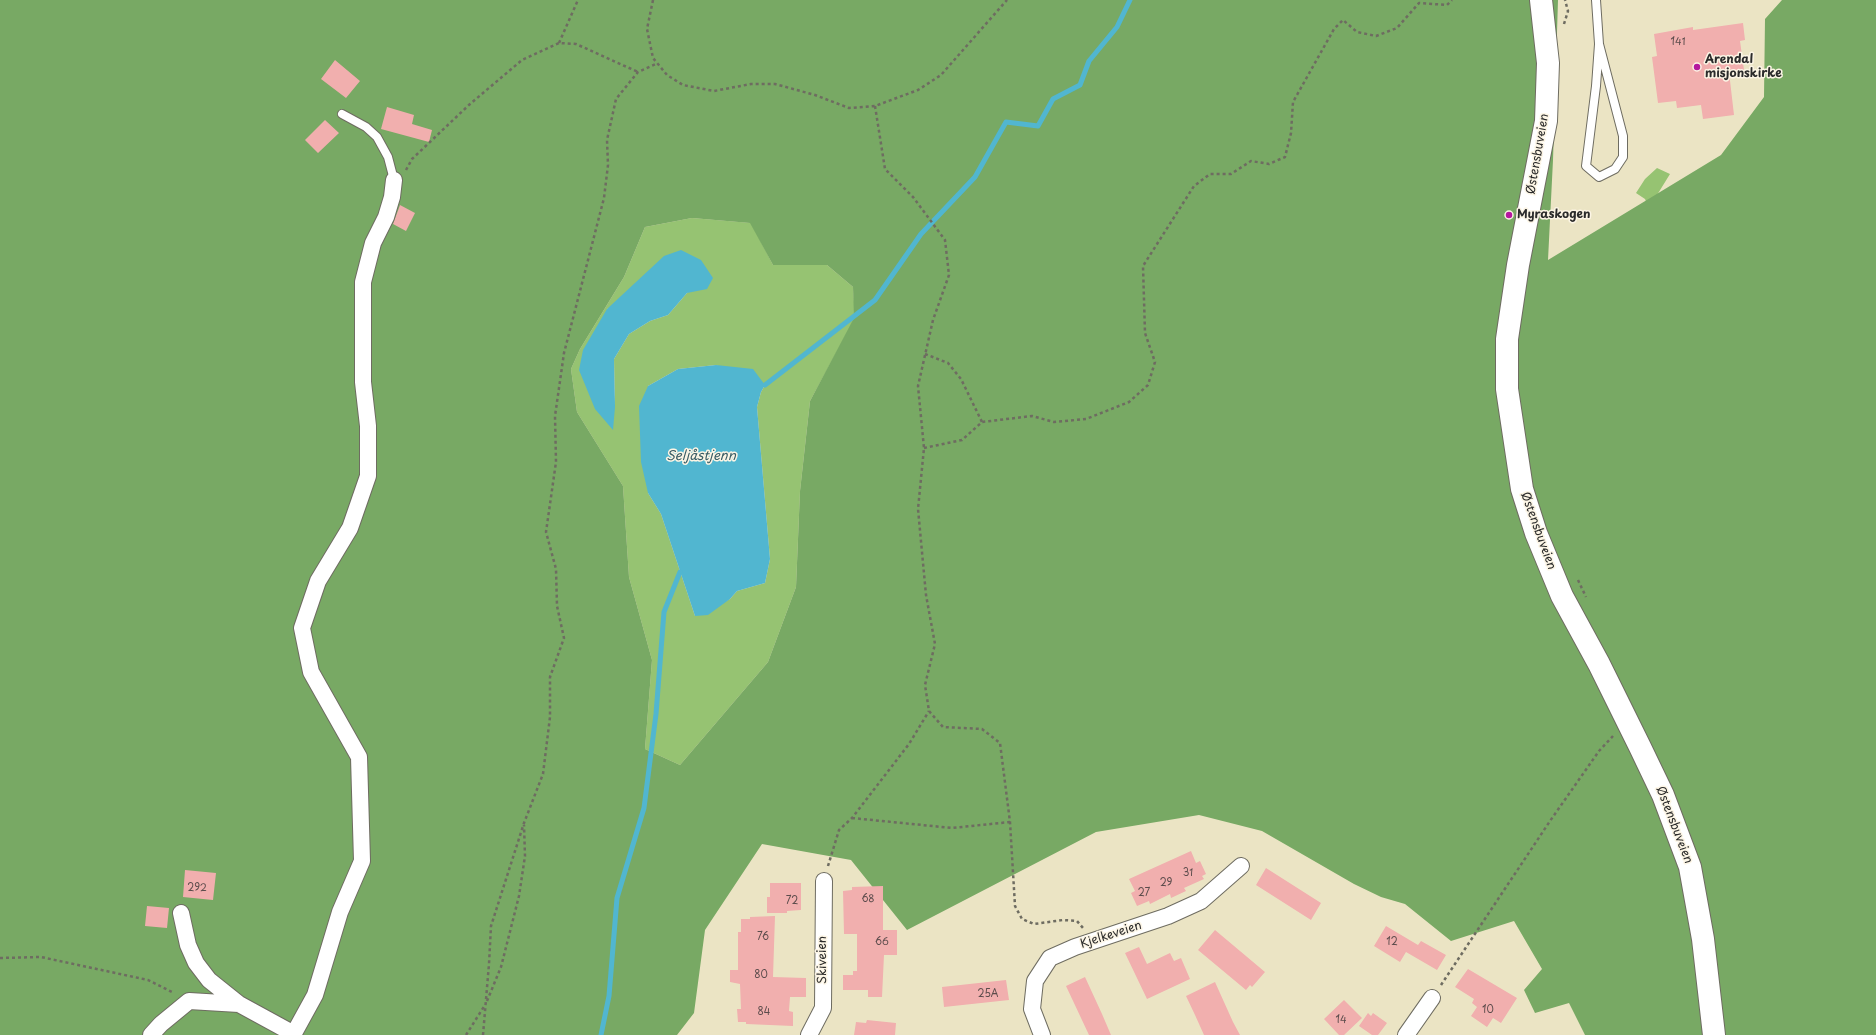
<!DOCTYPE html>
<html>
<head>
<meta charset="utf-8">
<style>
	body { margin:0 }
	canvas { display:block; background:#ebe4c4 }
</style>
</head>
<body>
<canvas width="1876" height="1035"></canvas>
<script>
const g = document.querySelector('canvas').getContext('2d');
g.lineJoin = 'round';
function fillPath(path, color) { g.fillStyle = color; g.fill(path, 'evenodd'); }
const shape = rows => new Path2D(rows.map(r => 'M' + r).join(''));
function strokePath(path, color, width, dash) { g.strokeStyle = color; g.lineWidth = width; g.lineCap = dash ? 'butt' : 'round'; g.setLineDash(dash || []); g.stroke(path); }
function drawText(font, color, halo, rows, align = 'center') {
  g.font = font + ' "Playpen Sans",sans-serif'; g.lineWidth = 3; g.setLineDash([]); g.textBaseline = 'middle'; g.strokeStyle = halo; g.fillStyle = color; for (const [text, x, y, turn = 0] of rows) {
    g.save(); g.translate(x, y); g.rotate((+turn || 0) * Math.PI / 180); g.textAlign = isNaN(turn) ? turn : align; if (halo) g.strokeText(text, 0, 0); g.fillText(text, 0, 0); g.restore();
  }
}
const green = shape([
	[1657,168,1670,174,1649,208,1645,199,1636,193,1645,179],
	[692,218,751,223,773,265,827,265,853,287,855,318,810,401,800,491,796,587,768,662,680,765,645,749,652,660,629,577,623,486,577,412,571,369,580,349,624,277,645,227],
	[712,278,687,293,668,315,650,321,629,334,614,359,615,407,607,309],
	[716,365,765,385,761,392,757,407,770,559,765,583,737,591,730,599,695,616,661,514,648,493,648,386,678,369]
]);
const forest = shape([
	[0,0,1558,0,1553,160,1548,260,1721,155,1764,97,1765,19,1782,0,1876,0,1876,1035,1585,1035,1569,1003,1535,1013,1524,990,1542,969,1514,921,1451,941,1405,904,1381,897,1354,884,1262,831,1199,815,1096,832,907,930,851,860,762,844,705,930,694,1013,677,1035,0,1035],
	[692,218,750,223,773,265,827,265,853,287,854,318,810,401,800,491,796,587,768,662,680,765,645,749,652,660,629,577,623,486,577,412,571,369,580,349,624,277,645,227]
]);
const water = shape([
	[681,250,701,260,713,278,707,289,687,293,668,315,650,321,629,334,614,359,615,407,613,430,595,409,579,370,583,350,607,309,664,256],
	[716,365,753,369,765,385,761,392,757,407,770,559,765,583,737,591,730,599,708,615,695,616,661,514,648,493,641,462,639,406,648,386,678,369]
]);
const stream = shape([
	[765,385,875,300,921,234,975,177,1006,122,1038,126,1053,99,1080,85,1089,61,1117,27,1130,0],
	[601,1035,609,996,617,898,644,808,656,714,664,612,680,572]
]);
const building = shape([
	[1743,23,1745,40,1740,41,1744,70,1729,72,1734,115,1703,119,1701,105,1677,108,1676,101,1658,103,1652,57,1657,56,1654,34,1693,27,1693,30],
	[335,60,360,81,346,98,321,79],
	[387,107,414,115,412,124,432,130,429,142,381,129],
	[325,120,339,133,318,153,305,140],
	[400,205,415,213,406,231,393,224],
	[1191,851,1196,863,1200,861,1206,874,1202,876,1204,879,1184,888,1186,891,1171,898,1170,894,1150,904,1149,901,1137,906,1131,893,1135,891,1129,879],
	[1266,868,1321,903,1311,920,1256,885],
	[185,870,216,873,213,900,183,897],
	[770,883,801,883,801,910,787,911,787,913,767,913,767,897,770,897],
	[883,886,883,930,897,930,897,955,884,955,882,997,868,997,868,990,843,990,843,975,853,975,853,971,857,971,857,934,844,934,843,891,852,890,852,887],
	[147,906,169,908,167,928,145,926],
	[775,916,773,977,806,978,806,997,790,997,789,1011,793,1012,793,1026,746,1024,746,1022,738,1022,737,1009,741,1009,740,984,730,982,730,970,738,970,738,932,741,932,741,919,750,919,750,917],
	[1386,926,1418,945,1421,941,1446,955,1437,970,1406,952,1400,962,1374,946],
	[1215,930,1265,972,1252,987,1250,985,1246,990,1198,950],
	[1139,947,1147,964,1170,953,1174,961,1181,958,1190,979,1147,999,1125,953],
	[1468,969,1517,998,1501,1023,1493,1018,1487,1027,1471,1016,1477,1007,1472,1003,1474,999,1455,987],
	[1085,977,1102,1014,1111,1035,1089,1035,1066,986],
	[1006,980,1009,1000,944,1007,942,987],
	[1215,982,1233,1022,1240,1035,1204,1035,1195,1015,1186,996],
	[1344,1000,1362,1018,1344,1035,1339,1035,1324,1019],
	[1368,1013,1371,1016,1373,1013,1387,1023,1378,1035,1372,1035,1359,1026],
	[867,1020,896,1023,895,1035,854,1035,856,1022,866,1023]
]);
const path = shape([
	[653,0,647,29,653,58,667,75,683,85,714,91,751,84,775,84,815,95,849,108,875,106,918,90,941,75,1007,0],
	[1564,24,1568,11,1565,0],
	[559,43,578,0],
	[875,106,885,169,913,197,945,240,949,275,933,320,918,386,924,448,918,509,926,595,935,644,925,685,929,711,943,727,982,729,1000,743,1010,822,1015,906,1022,919,1034,924,1063,920,1077,921,1083,928],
	[406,170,412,159,470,104,522,60,559,43,576,44,638,72],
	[925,354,948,363,961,379,982,422],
	[924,448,962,440,982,422,1032,416,1054,422,1086,419,1129,402,1148,385,1155,362,1145,333,1143,266,1194,186,1210,174,1231,174,1251,161,1269,164,1285,157,1291,133,1293,102,1334,29,1343,20,1357,32,1376,36,1397,28,1419,3,1447,5,1452,0],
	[1578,580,1586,597],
	[852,818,952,828,1010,822],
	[828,866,839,830,852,818,909,744,929,711],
	[0,958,41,957,148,980,174,993],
	[1441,985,1550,821,1599,751,1613,736],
	[487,1001,501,967,519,896,525,856,524,825],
	[466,1035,485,1005],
	[483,1035,489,964,491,926,524,823,543,774,550,717,550,677,564,638,557,606,556,569,546,532,556,462,555,416,564,353,604,198,608,165,607,140,616,99,638,72,656,64]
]);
const lane = shape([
	[1596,0,1599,44,1596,86,1586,166,1599,177,1615,169,1623,157,1623,136,1599,44],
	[342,114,366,127,377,137,388,157,394,180]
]);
const street = shape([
	[181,913,188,945,196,963,209,980,239,1004],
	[151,1035,161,1024,189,1001,239,1004,294,1034],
	[293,1035,315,995,340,912,362,861,359,757,311,672,302,628,318,581,350,528,368,476,368,426,363,382,363,282,373,243,386,217,392,197,394,180],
	[809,1035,823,1008,824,881],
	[1042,1035,1032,1009,1035,981,1050,958,1075,947,1168,916,1201,901,1241,866],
	[1406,1035,1432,998]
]);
const secondary = shape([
	[1541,0,1548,63,1546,121,1518,265,1507,339,1507,389,1522,489,1536,533,1562,596,1599,664,1640,747,1663,795,1690,867,1703,939,1714,1035]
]);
const markers = [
	[1697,67,4,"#b5179e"],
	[1509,215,4,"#b5179e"]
];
const numberNames = [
	["141",1678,42],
	["31",1188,873],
	["29",1166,883],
	["292",197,888],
	["27",1144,893],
	["68",868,899],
	["72",792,901],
	["76",763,937],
	["66",882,942],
	["12",1392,942],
	["80",761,975],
	["25A",988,994],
	["10",1488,1010],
	["84",764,1012],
	["14",1341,1020]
];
const poiNames = [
	["Arendal",1705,60],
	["misjonskirke",1705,74],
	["Myraskogen",1517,215]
];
const streetNames = [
	["Østensbuveien",1538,154,-80],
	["Østensbuveien",1538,531,70],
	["Østensbuveien",1674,825,69],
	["Kjelkeveien",1111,935,-18],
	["Skiveien",823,960,-90]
];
const waterNames = [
	["Seljåstjenn",701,456]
];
fillPath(green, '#96c372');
fillPath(forest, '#78a964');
fillPath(water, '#51b6d0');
strokePath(stream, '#51b6d0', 5);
fillPath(building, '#f1afae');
strokePath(lane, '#6e6c61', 10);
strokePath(street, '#6e6c61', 18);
strokePath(secondary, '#6e6c61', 24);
strokePath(path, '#6e6c61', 2.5, [3, 3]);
strokePath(lane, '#fff', 8);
strokePath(street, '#fff', 16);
strokePath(secondary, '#fff', 22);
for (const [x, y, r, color] of markers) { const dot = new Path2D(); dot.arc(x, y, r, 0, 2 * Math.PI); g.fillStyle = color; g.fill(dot); strokePath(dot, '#fcf5e5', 1.5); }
drawText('10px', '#5c4c4c', null, numberNames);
drawText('bold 12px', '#2b2b2b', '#fcf5e5', poiNames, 'left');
drawText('12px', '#2b2b2b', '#fcf5e5', streetNames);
drawText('italic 13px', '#385c65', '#fcf5e5', waterNames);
</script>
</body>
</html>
